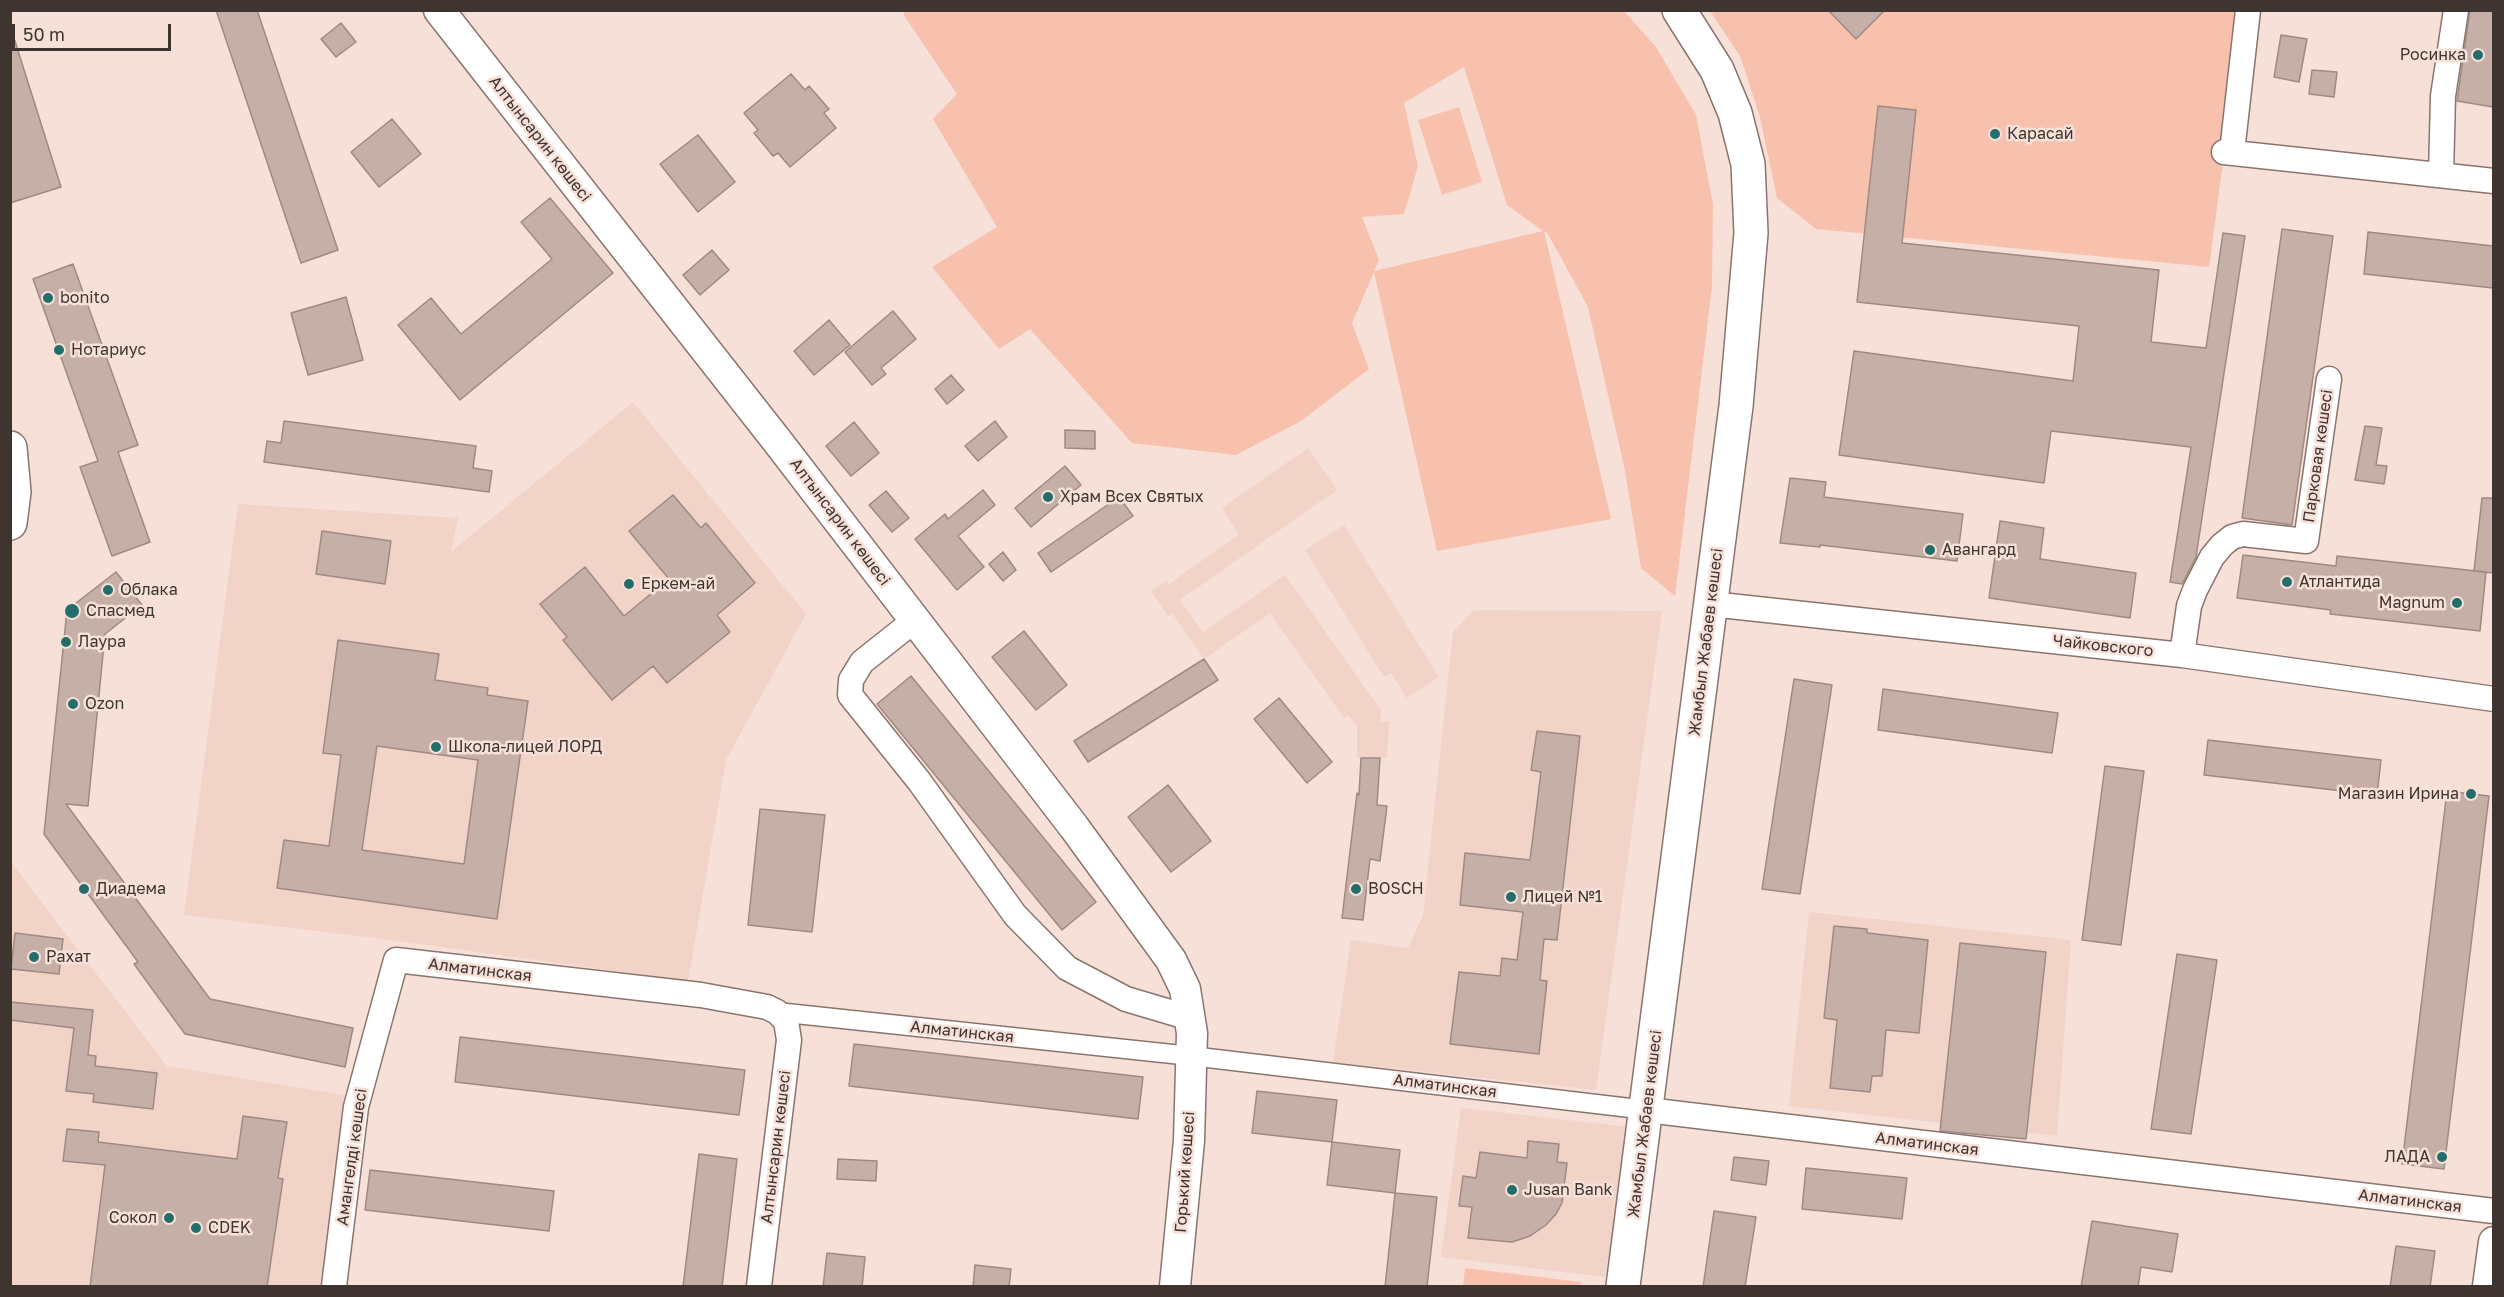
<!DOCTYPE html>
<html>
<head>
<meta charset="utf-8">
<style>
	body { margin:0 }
	#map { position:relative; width:2504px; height:1297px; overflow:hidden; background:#f7e0d8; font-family:"Golos Text",sans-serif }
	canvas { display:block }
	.frame { position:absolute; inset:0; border:12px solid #3e3531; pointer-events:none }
	.scale { position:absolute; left:12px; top:24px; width:159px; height:27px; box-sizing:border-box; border:3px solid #3e3531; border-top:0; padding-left:8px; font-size:18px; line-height:21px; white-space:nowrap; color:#3e3531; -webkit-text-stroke:4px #f7e0d8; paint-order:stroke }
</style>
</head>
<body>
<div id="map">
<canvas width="2504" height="1297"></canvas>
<div class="frame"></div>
<div class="scale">50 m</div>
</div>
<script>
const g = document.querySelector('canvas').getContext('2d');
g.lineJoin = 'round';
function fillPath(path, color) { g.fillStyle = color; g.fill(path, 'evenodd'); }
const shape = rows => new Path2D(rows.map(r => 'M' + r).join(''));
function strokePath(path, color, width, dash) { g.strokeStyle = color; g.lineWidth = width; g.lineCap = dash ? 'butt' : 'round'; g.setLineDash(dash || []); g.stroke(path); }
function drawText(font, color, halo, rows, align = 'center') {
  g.font = font + ' "Golos Text",sans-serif'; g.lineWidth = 5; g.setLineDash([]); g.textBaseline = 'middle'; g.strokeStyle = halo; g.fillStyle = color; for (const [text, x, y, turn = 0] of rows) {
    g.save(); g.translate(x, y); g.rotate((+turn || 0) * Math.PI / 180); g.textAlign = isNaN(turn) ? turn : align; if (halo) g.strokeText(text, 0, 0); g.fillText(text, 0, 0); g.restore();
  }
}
const built = shape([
	[633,402,806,614,726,760,688,981,383,939,184,915,238,504,458,518,451,552],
	[1308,448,1337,490,1180,600,1203,632,1285,575,1381,710,1380,722,1389,721,1387,758,1357,758,1357,726,1348,715,1344,718,1270,613,1204,659,1172,613,1168,616,1151,591,1166,581,1169,584,1239,534,1222,508],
	[1344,525,1439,677,1407,698,1391,673,1384,677,1305,550],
	[1474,610,1662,611,1596,1090,1333,1062,1351,940,1408,948,1423,915,1453,632],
	[10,861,167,1066,345,1095,320,1286,11,1286],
	[1809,912,2071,940,2057,1136,1789,1106],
	[1461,1108,1630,1127,1605,1277,1441,1257]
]);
const green = shape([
	[907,11,1624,11,1656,47,1696,115,1713,204,1712,286,1675,596,1641,568,1624,466,1588,307,1548,234,1544,231,1611,519,1437,551,1374,272,1352,323,1369,369,1301,421,1236,455,1132,443,1030,329,999,349,932,267,997,227,933,119,957,94,903,14],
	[1464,67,1507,205,1543,231,1374,271,1379,260,1362,217,1404,214,1418,166,1404,103],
	[1710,11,2243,11,2209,267,1816,229,1777,198,1760,117,1740,56],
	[1459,107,1482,182,1442,195,1418,120],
	[1465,1268,1581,1282,1580,1286,1463,1286]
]);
const building = shape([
	[216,10,257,10,338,250,301,263,216,10],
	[1828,10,1885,10,1856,39,1828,10],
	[2470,10,2493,10,2493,107,2457,101,2470,10],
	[341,23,356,42,336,57,321,39,341,23],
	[2281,35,2307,39,2299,82,2274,77,2281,35],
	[14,38,61,187,10,203,10,39,14,38],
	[2312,70,2337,72,2334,97,2309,94,2312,70],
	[791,74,805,90,809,86,829,109,824,113,836,128,790,167,778,153,773,156,754,133,758,130,744,113,791,74],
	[1878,106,1916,110,1902,243,2159,270,2151,342,2206,348,2223,233,2245,236,2196,557,2182,584,2170,582,2191,447,2051,431,2044,483,1839,455,1854,351,2073,381,2079,326,1857,302,1878,106],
	[392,119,421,154,379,187,351,152,392,119],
	[698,135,735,182,698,212,660,164,698,135],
	[550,198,613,273,460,400,398,325,431,298,461,334,552,259,521,222,550,198],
	[2282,229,2333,236,2292,525,2242,518,2282,229],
	[2368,232,2493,246,2493,288,2364,274,2368,232],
	[712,250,729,270,700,295,683,275,712,250],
	[73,264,138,445,118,452,150,542,112,556,80,467,98,461,33,279,73,264],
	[346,297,363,360,308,375,291,313,346,297],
	[893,311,916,339,881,368,886,374,872,385,845,352,893,311],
	[829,320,850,345,814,375,794,351,829,320],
	[951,375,964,390,947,404,935,389,951,375],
	[284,421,476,446,473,468,492,471,489,492,264,462,267,441,281,443,284,421],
	[995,421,1007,437,978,461,965,446,995,421],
	[854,422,879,453,851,476,826,446,854,422],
	[2365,426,2382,428,2376,465,2387,466,2384,484,2355,480,2365,426],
	[1065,430,1095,431,1095,449,1065,448,1065,430],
	[1065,466,1081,485,1031,527,1015,508,1065,466],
	[1790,478,1826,482,1824,497,1963,514,1957,561,1820,545,1820,547,1780,543,1790,478],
	[983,490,995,505,958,536,984,567,957,590,915,539,945,514,948,519,983,490],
	[886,491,909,518,892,532,869,505,886,491],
	[673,495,701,528,706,523,755,583,717,615,730,632,667,683,653,666,612,700,563,640,567,637,540,604,585,567,624,616,669,579,629,531,673,495],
	[1119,497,1133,516,1051,572,1038,553,1119,497],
	[2482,498,2493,498,2493,573,2474,571,2482,498],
	[2000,521,2044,528,2040,559,2136,573,2130,618,1989,598,2000,521],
	[322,531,391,541,385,584,316,574,322,531],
	[1003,552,1016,570,1003,581,989,564,1003,552],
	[2243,555,2336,566,2337,556,2486,572,2480,631,2330,614,2331,610,2237,598,2243,555],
	[116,572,142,605,105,634,88,806,66,804,210,999,353,1028,345,1067,185,1034,134,964,138,962,44,834,67,610,116,572],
	[1024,631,1067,685,1036,710,992,657,1024,631],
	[338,640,439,654,435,680,488,688,487,695,528,701,497,919,277,888,284,840,329,846,341,755,323,753,338,640],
	[377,746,478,760,464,864,362,850,377,746],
	[1204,659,1218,680,1088,762,1074,741,1204,659],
	[911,676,1096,902,1062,930,877,704,911,676],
	[1794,679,1832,685,1800,894,1762,889,1794,679],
	[1883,689,2058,713,2052,753,1878,730,1883,689],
	[1279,698,1332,762,1307,783,1254,719,1279,698],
	[1537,731,1580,736,1557,940,1544,939,1540,980,1547,981,1539,1054,1450,1044,1459,972,1500,976,1502,958,1517,960,1523,912,1460,905,1465,853,1530,860,1541,772,1531,770,1537,731],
	[2208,740,2381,760,2377,795,2204,775,2208,740],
	[1361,758,1380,758,1377,805,1387,806,1380,861,1370,859,1363,920,1342,918,1357,793,1359,795,1361,758],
	[2105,766,2144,771,2121,945,2082,940,2105,766],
	[1168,785,1211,841,1171,872,1128,817,1168,785],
	[2447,791,2489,796,2444,1169,2402,1164,2447,791],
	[760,809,825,815,812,932,748,925,760,809],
	[1834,926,1867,929,1867,933,1928,940,1919,1033,1886,1030,1882,1076,1872,1076,1870,1092,1830,1088,1837,1020,1824,1018,1834,926],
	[15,933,63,939,59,974,11,969,15,933],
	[1960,943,2046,952,2026,1139,1940,1131,1960,943],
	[2177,954,2217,960,2191,1134,2151,1129,2177,954],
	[10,1002,93,1010,88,1055,96,1056,95,1066,157,1073,153,1109,93,1102,94,1094,66,1091,74,1028,10,1020,10,1002],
	[460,1037,745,1070,739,1115,455,1082,460,1037],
	[854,1044,1143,1077,1138,1119,849,1086,854,1044],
	[1257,1091,1337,1100,1332,1142,1252,1133,1257,1091],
	[243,1116,287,1122,278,1178,283,1179,267,1287,90,1287,105,1165,63,1161,67,1129,99,1132,98,1142,237,1159,243,1116],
	[1528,1141,1559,1144,1557,1162,1567,1163,1562,1203,1556,1214,1546,1225,1530,1236,1512,1242,1468,1238,1472,1207,1459,1206,1463,1176,1476,1178,1480,1152,1527,1158,1528,1141],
	[1332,1142,1400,1150,1395,1193,1327,1185,1332,1142],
	[699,1154,737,1159,722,1287,683,1287,699,1154],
	[1734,1157,1769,1161,1766,1185,1731,1180,1734,1157],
	[838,1159,877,1161,876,1181,837,1179,838,1159],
	[1806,1168,1907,1178,1902,1219,1802,1209,1806,1168],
	[370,1170,554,1191,549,1231,365,1210,370,1170],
	[1395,1193,1437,1197,1427,1287,1385,1287,1395,1193],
	[1714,1211,1756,1217,1745,1287,1703,1287,1714,1211],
	[2092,1221,2178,1234,2172,1272,2141,1267,2138,1287,2081,1287,2092,1221],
	[2396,1246,2435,1251,2430,1287,2390,1287,2396,1246],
	[827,1253,865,1257,862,1287,823,1287,827,1253],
	[975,1265,1011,1269,1009,1287,973,1287,975,1265]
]);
const pedestrian = shape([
	[777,1012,1191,1056,1647,1110]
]);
const minor = shape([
	[2224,152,2494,181],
	[2232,152,2248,10],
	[2441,175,2443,96,2456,10],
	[1711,604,2182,655,2494,699],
	[915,620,862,662,851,680,850,695,919,781,1015,915,1067,968,1126,999,1190,1018],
	[2182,655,2189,606,2195,590,2212,557,2222,545,2232,537,2243,534,2306,541,2329,379],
	[1647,1110,2494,1211],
	[334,1286,356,1107,396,960,701,995,767,1007,777,1012,786,1021,789,1040,759,1286]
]);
const tertiary = shape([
	[439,10,778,442,1074,827,1171,960,1185,989,1192,1033,1189,1141,1175,1286],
	[2488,1286,2494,1242]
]);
const secondary = shape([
	[10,448,14,492,10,523]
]);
const primary = shape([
	[1623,1286,1736,406,1751,233,1748,164,1735,113,1717,70,1679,10]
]);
const markers = [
	[2478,55,6,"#236e6a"],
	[1995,134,6,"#236e6a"],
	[48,298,6,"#236e6a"],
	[59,350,6,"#236e6a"],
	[1048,497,6,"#236e6a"],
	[1930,550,6,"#236e6a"],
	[2287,582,6,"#236e6a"],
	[629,584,6,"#236e6a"],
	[108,590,6,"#236e6a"],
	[2457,603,6,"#236e6a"],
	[72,611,8,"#236e6a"],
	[66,642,6,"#236e6a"],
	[73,704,6,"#236e6a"],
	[436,747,6,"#236e6a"],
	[2471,794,6,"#236e6a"],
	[84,889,6,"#236e6a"],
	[1356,889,6,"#236e6a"],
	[1511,897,6,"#236e6a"],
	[34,957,6,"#236e6a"],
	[2442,1157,6,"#236e6a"],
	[1512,1190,6,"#236e6a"],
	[169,1218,6,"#236e6a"],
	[196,1228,6,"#236e6a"]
];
const poiNames = [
	["Росинка",2466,55,"right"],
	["Карасай",2007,134],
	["bonito",60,298],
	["Нотариус",71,350],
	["Храм Всех Святых",1060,497],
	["Авангард",1942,550],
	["Атлантида",2299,582],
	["Еркем-ай",641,584],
	["Облака",120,590],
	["Magnum",2445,603,"right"],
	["Спасмед",86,611],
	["Лаура",78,642],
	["Ozon",85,704],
	["Школа-лицей ЛОРД",448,747],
	["Магазин Ирина",2459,794,"right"],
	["Диадема",96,889],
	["BOSCH",1368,889],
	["Лицей №1",1523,897],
	["Рахат",46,957],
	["ЛАДА",2430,1157,"right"],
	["Jusan Bank",1524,1190],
	["Сокол",157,1218,"right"],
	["CDEK",208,1228]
];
const streetNames = [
	["Алтынсарин көшесі",540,139,52],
	["Парковая көшесі",2318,456,-82],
	["Алтынсарин көшесі",840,522,53],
	["Жамбыл Жабаев көшесі",1706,642,-83],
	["Чайковского",2103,646,6],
	["Алматинская",480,970,7],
	["Алматинская",962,1032,6],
	["Алматинская",1445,1086,7],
	["Жамбыл Жабаев көшесі",1645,1124,-83],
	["Алматинская",1927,1144,7],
	["Алтынсарин көшесі",776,1147,-83],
	["Амангелді көшесі",352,1157,-82],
	["Горький көшесі",1185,1172,-86],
	["Алматинская",2410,1201,7]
];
fillPath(built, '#f1d3c7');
fillPath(green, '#f7c1ae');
fillPath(building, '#c5afa7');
strokePath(building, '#9f8a82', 1.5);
strokePath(pedestrian, '#8a756e', 21);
strokePath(minor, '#8a756e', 27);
strokePath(tertiary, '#8a756e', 33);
strokePath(secondary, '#8a756e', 36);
strokePath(primary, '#8a756e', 36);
strokePath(pedestrian, '#fff', 18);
strokePath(minor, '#fff', 24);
strokePath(tertiary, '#fff', 30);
strokePath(secondary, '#fff', 33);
strokePath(primary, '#fff', 33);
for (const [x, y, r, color] of markers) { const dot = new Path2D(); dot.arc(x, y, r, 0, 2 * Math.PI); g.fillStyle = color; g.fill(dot); strokePath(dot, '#f7e0d8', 2); }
drawText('16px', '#3e3531', '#f7e0d8', poiNames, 'left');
drawText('16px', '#3e3531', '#f7e0d8', streetNames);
</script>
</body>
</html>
